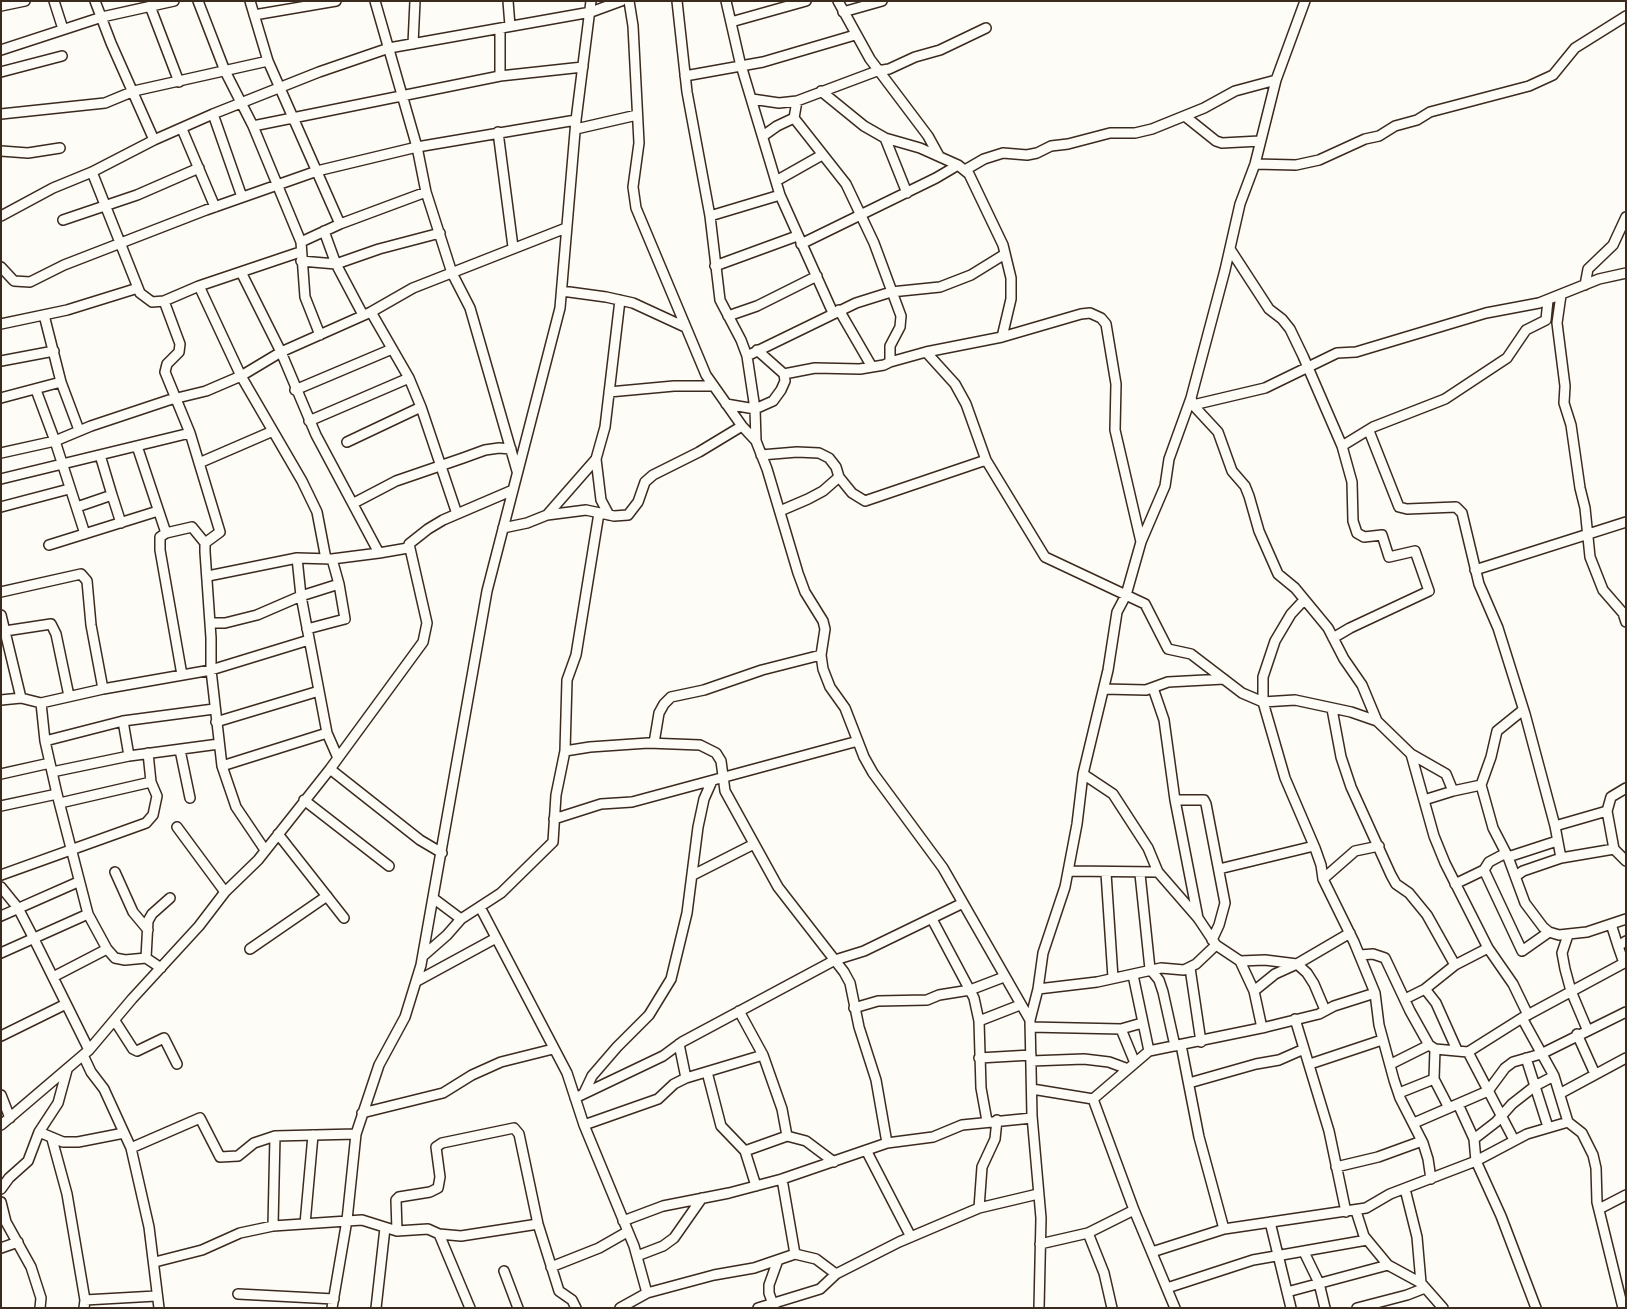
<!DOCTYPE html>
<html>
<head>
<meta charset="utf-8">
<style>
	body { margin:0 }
	#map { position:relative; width:1627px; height:1309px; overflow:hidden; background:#fdfcf7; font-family:"Patrick Hand",sans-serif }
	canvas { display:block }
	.frame { position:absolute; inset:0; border:2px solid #3b2a1e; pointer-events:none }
</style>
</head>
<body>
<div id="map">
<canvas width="1627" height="1309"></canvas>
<div class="frame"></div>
</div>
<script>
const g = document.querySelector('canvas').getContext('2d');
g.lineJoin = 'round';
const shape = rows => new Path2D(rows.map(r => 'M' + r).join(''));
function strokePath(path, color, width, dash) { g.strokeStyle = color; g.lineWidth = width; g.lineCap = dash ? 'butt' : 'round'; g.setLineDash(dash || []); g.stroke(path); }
const minor = shape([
	[54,1,63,29],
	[95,1,111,43,154,140],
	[198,1,225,71,253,126,301,242,305,297,320,335],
	[250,1,268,61,340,224],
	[375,1,417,147,426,192,452,273,470,308,517,471],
	[508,1,510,26],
	[629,1,633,26,639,143,633,187,636,208,706,375,742,426,756,441],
	[677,1,687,92,710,216,720,300,741,340,747,356,755,409,756,441,767,469,798,573,805,592,823,621,825,629,821,655,823,669,830,687,845,708,864,757,873,773,943,868,1030,1020,1032,1116,1041,1218,1039,1308],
	[726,1,740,62,780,195,833,313],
	[838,1,870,59,928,136,939,156],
	[1,6,25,1],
	[150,6,179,82],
	[843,12,882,1],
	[254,15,336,1],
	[731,22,806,1],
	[413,44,415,1],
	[1,50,102,17,174,1],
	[1,72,62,56],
	[500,76,500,29],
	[685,76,763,62,855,35],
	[821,91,864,126,885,138,920,148,958,165,969,174,1003,245,1011,278,1011,299,1002,337],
	[752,99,779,103,797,101,877,71,889,69,915,57,940,50,986,28],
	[1,114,105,103,134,91,268,61],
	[213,114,242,197],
	[1186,117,1216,141,1222,143,1260,141],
	[253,126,500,76,583,67],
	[182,129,215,207],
	[576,129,637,115],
	[498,132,513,247],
	[763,136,777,126,794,118,797,101],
	[885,138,907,193],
	[1,151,28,153,60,148],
	[1255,164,1296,165,1319,160,1365,139,1379,136,1395,126,1417,120,1430,112,1529,86,1553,75,1575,48,1626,16],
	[965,170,984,159,1003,153,1027,155,1037,153,1051,146,1068,144,1110,133,1135,133,1152,129,1204,108,1235,91,1276,80],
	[92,172,140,293,152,302,164,301,199,286,300,252],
	[776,181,822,155],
	[1,216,53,188,92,172,154,140,213,114,319,72,389,48,591,12,621,1],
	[710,216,780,195],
	[63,220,137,195,199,168],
	[324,231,336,264,363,315],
	[301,242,340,224,426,192],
	[801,244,936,178,958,165],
	[1230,249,1269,309,1282,319,1290,329,1303,356,1342,446,1352,482,1353,521,1357,533,1364,537,1382,535,1389,557,1415,551,1429,591,1350,628,1333,638],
	[301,261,336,264,379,249,440,233],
	[715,266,797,236],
	[1,267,14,281,30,282,64,265,206,210,317,171,417,147,576,120],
	[241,272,281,352,316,435,379,553,408,548],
	[1585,285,1588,269,1613,245,1626,217],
	[199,286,241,376,302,481,317,512,326,559],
	[562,291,606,297,633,303,685,327],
	[1561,295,1557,323,1565,386,1564,403,1571,425,1580,488,1585,508,1590,557,1603,590,1623,613,1626,622],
	[164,301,180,344,179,352,167,364,165,372,190,433,220,532,205,543,205,552,211,638,211,670,222,766,236,807,265,850],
	[839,310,872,367],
	[371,312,409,378,421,407,457,514],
	[728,316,757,306,817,276],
	[1,324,67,310,138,288],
	[926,352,955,384,966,404,986,460,1045,557,1145,604,1168,649,1191,654,1242,693,1263,702,1285,778,1315,848,1321,865,1323,879,1354,942,1375,993,1379,1025,1394,1080,1400,1098,1423,1143,1428,1159,1431,1179],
	[747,356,856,303,891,292,940,287,971,275,1005,254],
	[1,361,54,351],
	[890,362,926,352,1002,337,1081,314,1090,313,1101,318,1106,324,1116,384,1115,430,1141,542],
	[784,374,815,368,860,369,884,365,890,362,890,346,900,327,901,316,874,243,846,184,794,118],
	[61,382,79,430],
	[36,390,55,441,85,534],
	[295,390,392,349],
	[609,392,674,386,713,386],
	[1,398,61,382,44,315],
	[1191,398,1193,405,1218,432,1232,471,1245,486,1249,496,1259,531,1278,574,1295,588,1328,628,1344,659,1362,685,1377,721,1411,754,1446,774,1453,791,1481,785],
	[726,404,755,409,773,401,781,390,785,381,784,374,757,350],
	[1193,405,1265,388,1337,353,1356,352,1486,313,1539,303,1599,279,1626,273],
	[309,421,409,378],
	[1369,431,1399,507,1407,509,1456,507,1462,513,1479,584,1498,628,1525,714,1555,826,1561,858,1614,849,1626,861],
	[347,442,421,407],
	[137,446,166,533],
	[1342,446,1373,427,1445,399,1507,358,1526,330,1546,320,1548,300],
	[1,453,55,441,91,426,169,400,206,391,241,376,281,352,371,312,413,288,566,228],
	[761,455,797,452,819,453,829,458,836,467,839,477,852,493,865,501,986,460],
	[596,459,601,500,609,515],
	[199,463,273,431],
	[1,479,190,433],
	[112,495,121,523],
	[354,503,396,481,463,458,485,450,499,448,511,449],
	[1,507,69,489],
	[77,507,112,495,100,455],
	[780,511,808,499,823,491,839,477],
	[547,515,596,459,605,427,620,300],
	[503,528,527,523,547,515,586,510,614,516,628,515,638,502,645,482,653,475,699,452,742,426],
	[49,545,158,511],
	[297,558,332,559,379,553],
	[1475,570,1626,522],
	[208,576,297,558,301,596,327,733,338,758],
	[1,592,81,574,87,581,91,625,103,689],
	[1304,600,1291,614,1275,641,1263,677,1263,702,1295,700,1351,712,1377,721],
	[1,615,21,698],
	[210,623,225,623,257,615,301,596,339,584],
	[307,629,345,619,339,584,332,559],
	[5,631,51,624,56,634,69,696],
	[182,675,160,550,160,537,166,533,192,527,205,543],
	[1153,688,1164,720,1175,800,1198,918],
	[1104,689,1146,690,1168,682,1224,679],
	[1,700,21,698,41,703,103,689,211,670,309,640],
	[41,703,45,741,57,794,88,914,107,949,115,958,125,960,146,958,161,968],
	[1332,709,1341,757,1351,787,1391,875,1396,884,1409,893,1427,915,1455,965],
	[1523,710,1497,731,1491,757,1481,785,1493,828,1508,857,1525,903,1543,927,1549,932,1559,935,1587,932,1626,919],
	[123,721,129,756],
	[216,722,319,691],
	[45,741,123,721,214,709],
	[654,743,659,713,664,704,671,697,704,690,762,670,821,655],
	[180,750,190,798],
	[565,751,590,747,648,743,700,745,716,753,721,761,725,791,778,887,844,972,850,983,859,1027,876,1080,887,1143],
	[1411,754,1434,836,1445,863,1488,948,1513,984,1528,1015],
	[222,766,327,733],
	[330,769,420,840,442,853],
	[52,772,129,756,219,744],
	[1,774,50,763],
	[1083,774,1113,794,1148,848,1158,872,1198,918,1216,945,1240,961,1265,960,1297,964,1307,973,1314,984,1325,1010],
	[304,800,389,866],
	[1175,800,1204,800,1206,804,1225,903,1219,925,1212,940],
	[1424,800,1453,791],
	[60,803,151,782],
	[1,806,57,794],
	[1607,811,1614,849],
	[554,819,601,804,632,802,858,741],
	[1555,826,1607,811,1611,797,1626,788],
	[177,827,225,892],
	[278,834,344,918],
	[1508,857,1557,841],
	[1219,869,1314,846],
	[1484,870,1522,951,1549,932],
	[1068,871,1158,872],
	[115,872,133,912,148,930],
	[1106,873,1113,978],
	[1140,874,1150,969,1159,980,1163,992,1175,1046],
	[1,875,146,823,153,815,157,796,151,782,148,753],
	[693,875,754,844],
	[1516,876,1523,871,1561,858],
	[1323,879,1355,851,1379,846],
	[1455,884,1484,870,1489,862,1506,853],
	[1,887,18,908,33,937,89,1050],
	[433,898,461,919],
	[480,907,567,1073,584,1125,634,1246,647,1293],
	[1,916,78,882],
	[932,919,974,998,979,1021,981,1088,987,1121],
	[1611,924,1618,946],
	[1568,935,1562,953,1565,969,1571,991,1587,1029],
	[250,949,327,896],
	[1,953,88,914],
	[1360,955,1373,954,1385,958,1410,1011,1429,1045,1435,1049,1468,1052,1522,1018,1624,963,1618,946,1626,941],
	[423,956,447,935,461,919,501,893,553,842,556,795,565,751,567,680,576,655,599,513],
	[146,958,148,921,152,914,170,898],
	[1240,961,1254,991,1262,1028],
	[1190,968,1201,1042],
	[1133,975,1149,1051],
	[53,977,107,949],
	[417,981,496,938],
	[1038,989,1097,982,1161,968,1184,970,1196,964,1216,945],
	[1425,989,1436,1003,1457,1050],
	[1254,991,1275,974,1297,964,1350,933],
	[1405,999,1425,989,1455,965,1488,948],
	[854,1008,878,1001,927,1000,939,995,970,990,1004,977],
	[739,1011,763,1055,782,1109,787,1136],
	[1522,1018,1554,1076,1568,1122,1582,1133,1593,1155,1596,1168,1597,1202,1623,1308],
	[1295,1019,1329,1131,1346,1212],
	[1030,1020,1038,989,1043,953,1065,887,1077,824,1083,774,1108,670,1117,612,1126,595,1141,542,1165,486,1169,459,1191,398,1225,270,1240,204,1255,164,1276,80,1305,1],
	[115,1021,133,1049,137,1051,164,1038,177,1064],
	[979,1021,1020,1005],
	[1030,1027,1121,1029,1142,1023],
	[1121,1029,1135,1063],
	[1577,1034,1595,1074],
	[1,1036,66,1004],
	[679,1044,686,1078],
	[1181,1045,1199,1137,1224,1229],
	[1435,1049,1434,1079,1449,1108],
	[1468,1052,1514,1140],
	[83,1055,91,1072,104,1089,131,1148,149,1227,159,1308],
	[979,1058,1031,1055],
	[1526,1058,1548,1127],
	[1031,1061,1084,1059,1109,1062,1128,1069],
	[1310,1064,1382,1040],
	[1391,1064,1429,1045],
	[707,1072,721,1126,745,1151,756,1186],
	[1189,1083,1256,1064,1279,1060,1304,1049],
	[1032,1089,1093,1099],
	[584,1093,592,1076,617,1047,649,1015,671,979,687,913,698,827,704,799,712,781],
	[1399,1093,1434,1079],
	[1561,1093,1626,1058],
	[1,1095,10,1118],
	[575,1098,663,1056,682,1042,835,960,864,951,963,903],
	[1093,1099,1149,1051,1266,1027,1319,1014,1334,1006,1375,993],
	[1093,1099,1134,1210,1175,1308],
	[1458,1104,1474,1139,1476,1161,1501,1216,1536,1308],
	[362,1113,443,1093,472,1075,501,1062,553,1049],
	[1414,1123,1488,1091,1505,1068,1513,1062,1541,1054,1626,1012],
	[1,1125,89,1050,132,999,199,926,225,892,258,860,330,769,423,642,427,623,409,544,428,529,443,520,513,490],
	[584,1125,658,1099,674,1084,686,1078,763,1055],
	[39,1132,63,1142,78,1142,124,1133],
	[52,1139,67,1194,85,1300],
	[1474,1139,1496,1122,1512,1104,1535,1086,1554,1076],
	[131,1148,200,1118,220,1157,238,1156,254,1143,275,1136,356,1134],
	[866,1150,911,1237],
	[745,1151,787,1136,806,1141,834,1162],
	[1336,1167,1378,1157,1422,1141],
	[782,1179,795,1254],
	[1,1189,9,1178,28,1161,39,1132,58,1103,67,1070],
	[1405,1189,1417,1237,1421,1283],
	[1,1202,6,1222,31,1267,41,1298,40,1308],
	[979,1208,982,1167,995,1139,997,1120],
	[1599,1209,1626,1195],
	[1356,1211,1364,1236,1388,1265,1421,1283,1443,1308],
	[623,1221,663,1206,729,1193,782,1179,887,1143,933,1137,962,1125,1032,1118],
	[1270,1222,1291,1308],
	[305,1224,313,1135],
	[273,1226,275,1136],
	[397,1231,396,1200,399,1197,430,1192,438,1188,440,1177,436,1147,442,1143,514,1128,519,1134,538,1224,559,1291,572,1300,576,1308],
	[1088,1233,1104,1273,1112,1308],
	[439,1234,470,1308],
	[1040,1244,1088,1233,1134,1210],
	[1,1248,18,1242],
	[1152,1252,1224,1229,1366,1208,1390,1194,1476,1161,1527,1134,1568,1122],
	[1304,1252,1319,1283,1325,1308],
	[637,1256,663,1246,674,1238,702,1198],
	[155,1262,202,1250,240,1233,273,1226,362,1220,397,1231,428,1229,439,1234,461,1236,538,1224],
	[551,1267,599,1248,627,1232],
	[504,1271,518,1308],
	[1167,1288,1253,1260,1367,1240],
	[1287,1292,1388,1265],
	[238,1294,334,1299],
	[774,1307,769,1293,769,1285,778,1260],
	[84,1308,85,1300,156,1296],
	[332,1308,347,1220,356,1134,379,1065,405,1017,421,965,487,591,560,308,576,120,591,1],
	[376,1308,385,1228],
	[620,1308,647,1293,714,1275,754,1268,795,1254,816,1259,836,1274],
	[758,1308,820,1289,836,1274,899,1242,979,1208,1038,1194],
	[1357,1308,1407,1295,1425,1288]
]);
strokePath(minor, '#3b2a1e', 12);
strokePath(minor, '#fdfcf7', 9);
</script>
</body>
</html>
